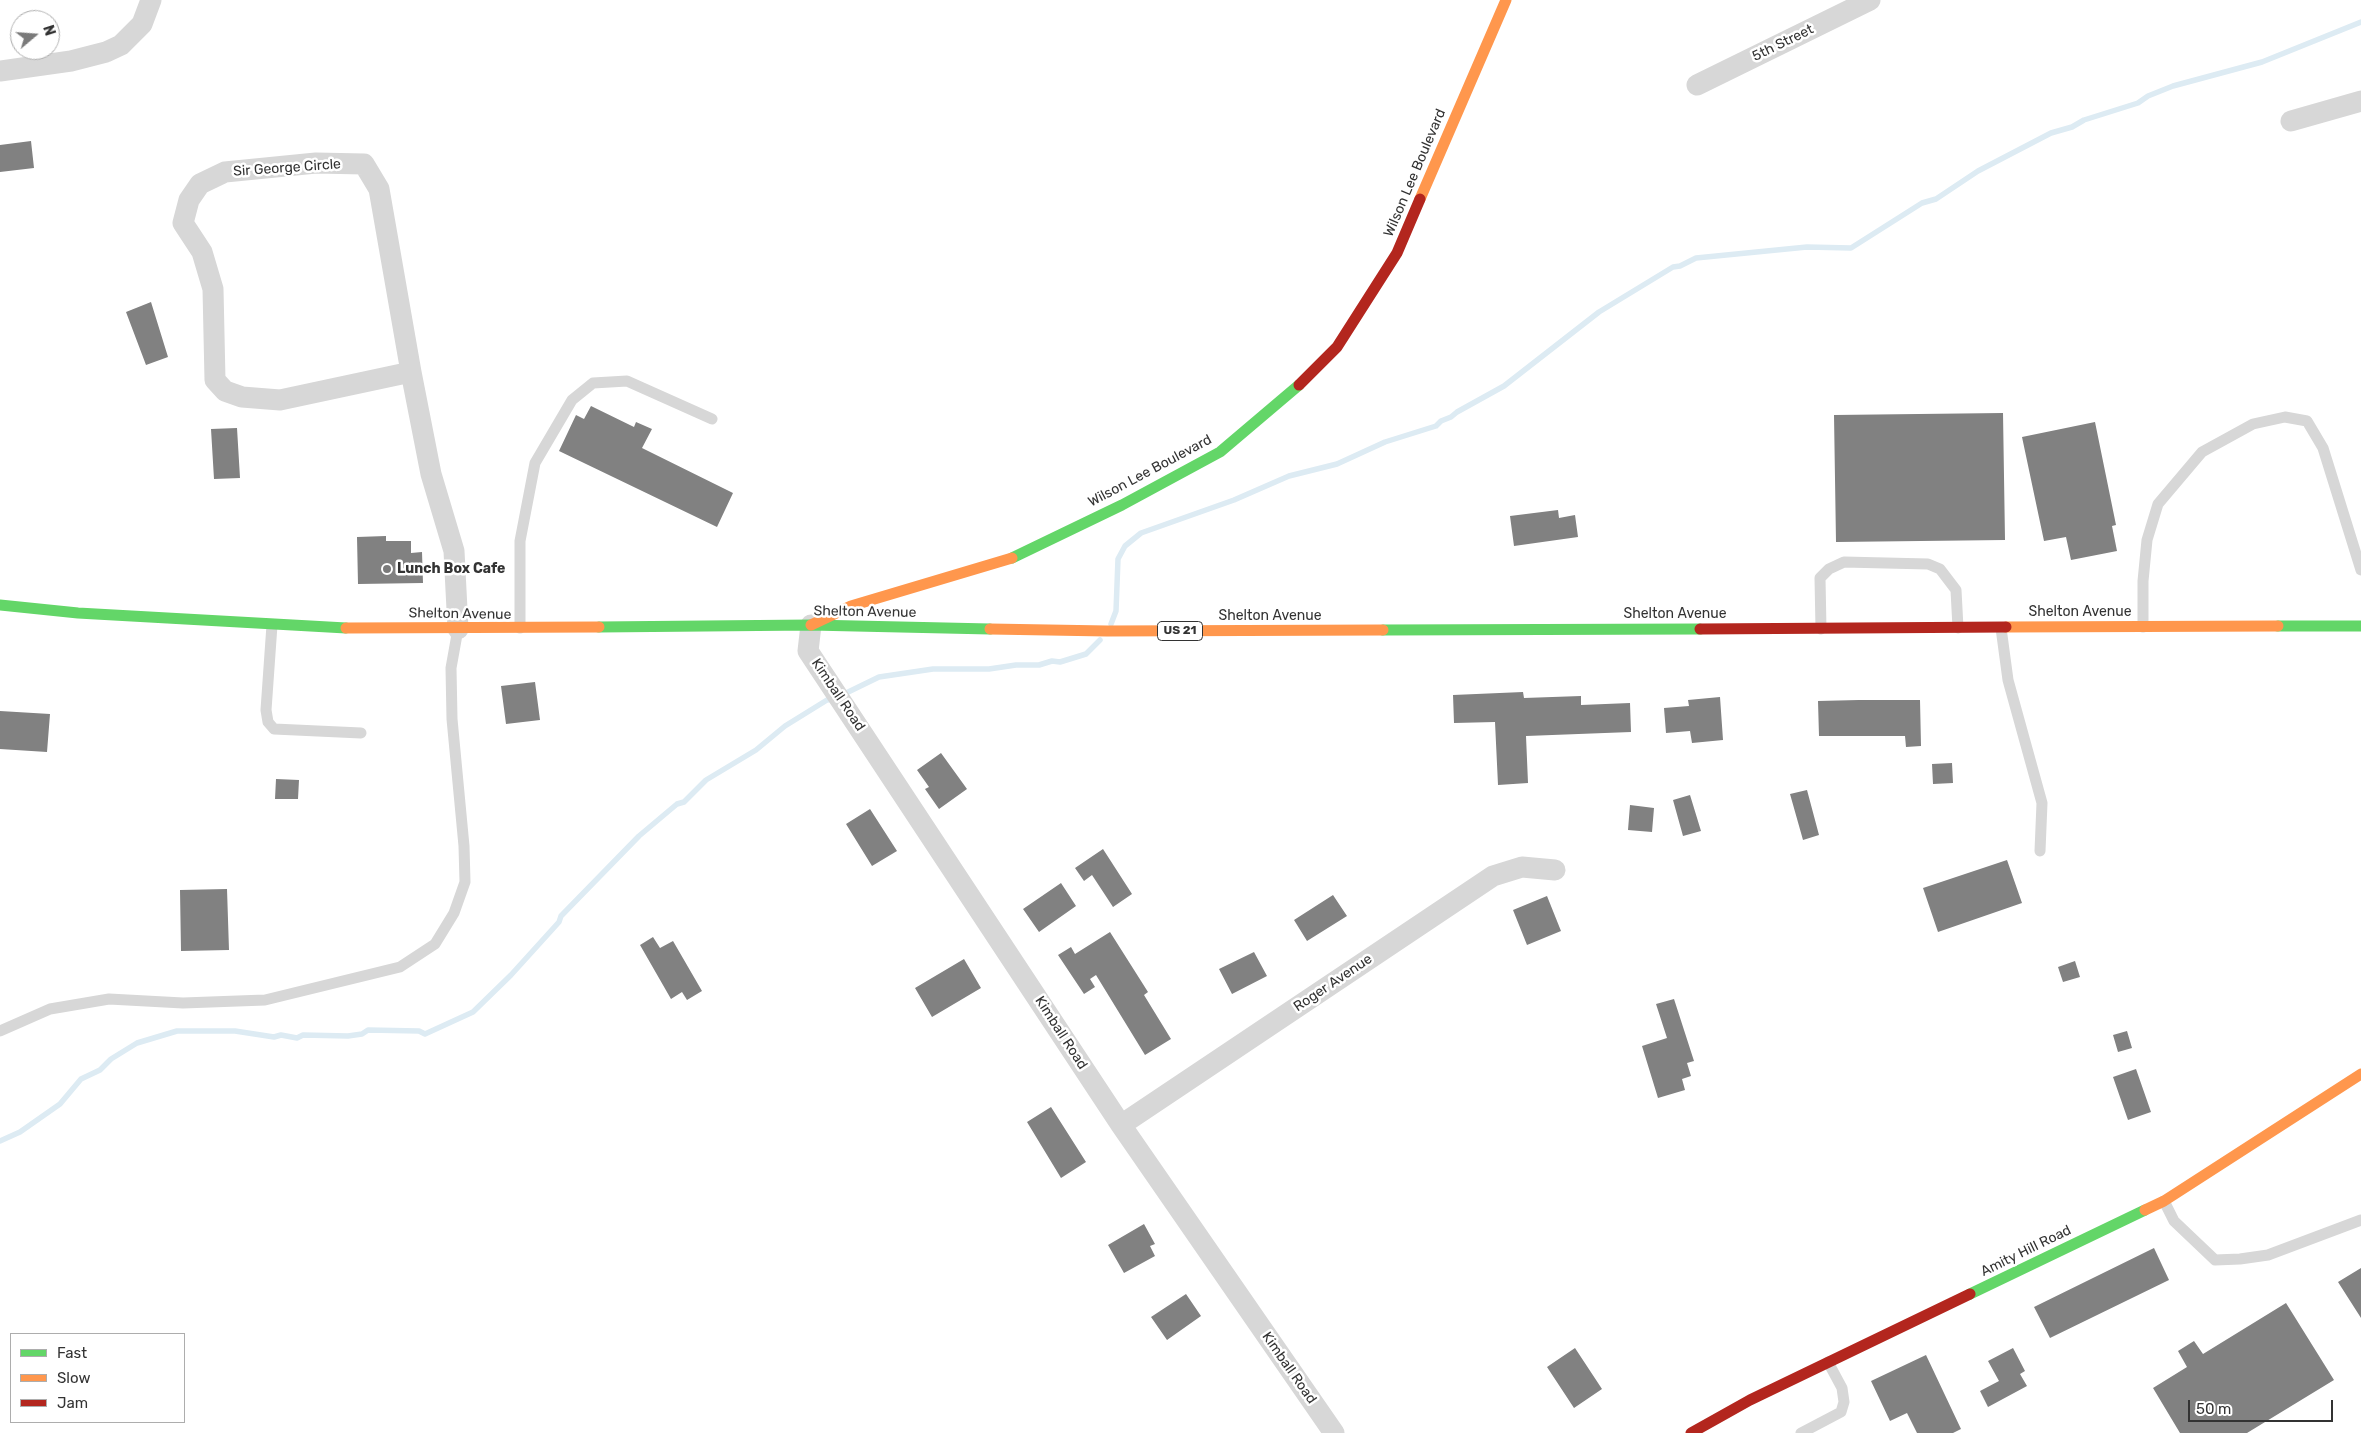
<!DOCTYPE html>
<html>
<head>
<meta charset="utf-8">
<style>
	body { margin:0 }
	#map { position:relative; width:2361px; height:1433px; overflow:hidden; background:#fff; font-family:Rubik,sans-serif }
	canvas { display:block }
	.legend { position:absolute; left:10px; top:1333px; width:175px; height:90px; box-sizing:border-box; background:#fff; border:1px solid #adadad; margin:0; padding:6px 9px; list-style:none; font-size:15px; color:#333 }
	.legend li { display:flex; align-items:center; gap:10px; height:25px }
	.legend b { width:25px; border:1px solid #adadad }
	.north { position:absolute; left:10px; top:10px; width:50px; height:50px; box-sizing:border-box; background:#fff; border:1px solid #adadad; border-radius:50%; rotate:72deg; font-size:14px; font-weight:700; line-height:20px; text-align:center; color:#333 }
	.north::after { content:''; display:block; margin:auto; width:18px; height:22px; background:#7a7a7a; clip-path:polygon(50% 0,100% 100%,50% 72%,0 100%) }
	.scale { position:absolute; left:2188px; top:1400px; width:145px; height:22px; box-sizing:border-box; border:2px solid #333; border-top:0; padding-left:6px; font-size:15px; line-height:18px; white-space:nowrap; color:#333; -webkit-text-stroke:4px #fff; paint-order:stroke }
</style>
</head>
<body>
<div id="map">
<canvas width="2361" height="1433"></canvas>
<ul class="legend">
<li><b style="height:6px;background:#63d668"></b>Fast</li>
<li><b style="height:6px;background:#ff974d"></b>Slow</li>
<li><b style="height:6px;background:#b3261e"></b>Jam</li>
</ul>
<div class="north">N</div>
<div class="scale">50 m</div>
</div>
<script>
const g = document.querySelector('canvas').getContext('2d');
g.lineJoin = 'round';
const shape = rows => new Path2D(rows.map(r => 'M' + r).join(''));
function strokePath(path, color, width, dash) { g.strokeStyle = color; g.lineWidth = width; g.lineCap = dash ? 'butt' : 'round'; g.setLineDash(dash || []); g.stroke(path); }
function fillPath(path, color) { g.fillStyle = color; g.fill(path, 'evenodd'); }
function drawText(font, color, halo, rows, align = 'center') {
  g.font = font + ' Rubik,sans-serif'; g.lineWidth = 5; g.setLineDash([]); g.textBaseline = 'middle'; g.strokeStyle = halo; g.fillStyle = color; for (const [text, x, y, turn = 0] of rows) {
    g.save(); g.translate(x, y); g.rotate((+turn || 0) * Math.PI / 180); g.textAlign = isNaN(turn) ? turn : align; if (halo) g.strokeText(text, 0, 0); g.fillText(text, 0, 0); g.restore();
  }
}
const stream = shape([
	[1111,624,1116,611,1118,559,1125,546,1141,533,1234,500,1289,476,1337,464,1385,442,1436,426,1441,421,1451,417,1457,412,1504,386,1599,312,1673,267,1680,266,1696,258,1807,247,1851,248,1922,203,1936,199,1978,171,2051,133,2072,127,2084,120,2138,103,2148,96,2173,86,2262,62,2361,22],
	[842,695,879,677,933,669,989,669,1016,665,1039,665,1052,661,1060,662,1086,654,1100,640],
	[0,1141,20,1132,60,1104,81,1079,100,1070,111,1059,137,1043,177,1031,235,1031,274,1037,281,1035,297,1038,303,1035,348,1036,362,1034,368,1030,419,1031,425,1034,473,1012,511,975,559,922,561,916,639,836,677,804,684,802,706,780,756,750,785,726,827,700,834,699]
]);
const building = shape([
	[31,141,34,168,0,172,0,145],
	[151,302,168,357,146,365,126,312],
	[591,406,634,427,636,422,652,429,642,448,733,493,717,527,559,451,576,415,584,419],
	[2003,413,2005,540,1836,542,1834,415],
	[2095,422,2116,525,2112,526,2117,551,2071,560,2066,537,2044,541,2022,437],
	[237,428,240,478,214,479,211,429],
	[1558,510,1559,518,1575,515,1578,537,1514,546,1510,516],
	[386,536,386,541,411,541,411,553,422,552,423,583,358,584,357,537],
	[535,682,540,720,506,724,501,686],
	[1523,692,1524,698,1581,696,1581,705,1630,703,1631,732,1526,736,1528,783,1498,785,1495,722,1454,723,1453,695],
	[1720,697,1723,740,1692,743,1690,731,1666,733,1664,708,1689,706,1688,700],
	[1859,700,1920,700,1921,746,1906,747,1905,736,1819,736,1818,701],
	[0,711,50,714,47,752,0,749],
	[941,753,967,789,939,809,925,789,929,787,917,770],
	[1952,763,1953,783,1933,784,1932,764],
	[276,779,299,780,298,799,275,799],
	[1807,790,1819,835,1803,840,1790,794],
	[1690,795,1701,831,1683,836,1673,800],
	[1630,805,1654,808,1652,832,1628,830],
	[870,809,897,851,872,866,846,824],
	[1103,849,1132,894,1113,907,1092,875,1084,881,1075,868],
	[2007,860,2022,903,1938,932,1923,888],
	[1061,883,1076,906,1039,932,1023,909],
	[227,889,229,950,181,951,180,890],
	[1333,895,1347,916,1307,941,1294,920],
	[1547,896,1561,931,1527,945,1513,910],
	[1110,932,1148,992,1144,995,1171,1039,1145,1055,1096,975,1090,979,1095,987,1084,994,1058,955,1071,947,1075,954],
	[653,937,660,948,673,941,702,991,687,1000,682,992,671,999,640,945],
	[1254,952,1267,976,1232,994,1219,969],
	[964,959,981,988,932,1017,915,988],
	[2075,961,2080,977,2063,982,2058,967],
	[1674,999,1694,1061,1687,1063,1691,1076,1682,1079,1685,1090,1658,1098,1642,1046,1667,1038,1656,1004],
	[2127,1031,2132,1048,2118,1052,2113,1035],
	[2136,1069,2151,1112,2128,1120,2113,1077],
	[1051,1107,1086,1162,1061,1178,1027,1122],
	[1144,1224,1155,1244,1150,1246,1155,1256,1124,1273,1108,1245],
	[2154,1248,2169,1280,2050,1338,2034,1307],
	[2361,1268,2361,1318,2338,1282],
	[1186,1294,1201,1316,1167,1340,1151,1317],
	[2286,1303,2334,1380,2247,1433,2180,1433,2153,1388,2187,1367,2178,1351,2194,1341,2203,1354],
	[1575,1348,1602,1389,1574,1408,1547,1367],
	[2013,1348,2025,1371,2020,1374,2027,1386,1988,1407,1980,1391,1999,1381,1988,1361],
	[1926,1355,1961,1429,1953,1433,1917,1433,1907,1413,1890,1421,1871,1381]
]);
const lane = shape([
	[272,625,266,710,268,722,274,729,361,733],
	[2143,627,2143,581,2147,540,2158,504,2202,452,2253,424,2285,417,2307,421,2323,448,2361,570],
	[520,628,520,541,535,463,572,400,593,383,627,381,712,419],
	[2001,628,2008,680,2042,803,2040,851],
	[1821,629,1820,578,1829,569,1844,562,1928,564,1940,569,1956,590,1958,628],
	[0,1031,50,1009,109,999,183,1003,265,1000,400,967,435,944,454,913,465,882,464,846,452,719,451,668,458,629],
	[2164,1201,2174,1221,2215,1260,2240,1259,2268,1255,2361,1220],
	[1801,1433,1841,1412,1844,1402,1842,1388,1828,1362]
]);
const street = shape([
	[0,71,71,61,106,52,121,45,142,24,151,0],
	[1697,85,1870,0],
	[2291,121,2361,101],
	[316,163,364,164,379,189,411,372,280,400,242,397,225,391,215,380,213,289,202,252,183,223,189,200,200,184,225,172,316,163],
	[411,372,431,474,454,551,458,629],
	[811,625,808,651,1121,1125,1334,1433],
	[1121,1125,1493,876,1522,867,1555,870]
]);
const fast = shape([
	[1012,558,1122,505,1220,452,1299,385],
	[0,605,78,613,346,628],
	[2278,626,2361,626],
	[599,627,811,625,990,629],
	[1383,630,1700,629],
	[1970,1294,2145,1210]
]);
const slow = shape([
	[1420,199,1506,0],
	[811,625,851,606,1012,558],
	[2006,627,2278,626],
	[346,628,599,627],
	[990,629,1107,631,1383,630],
	[2145,1210,2164,1201,2361,1074]
]);
const jam = shape([
	[1299,385,1337,347,1397,253,1420,199],
	[1700,629,2006,627],
	[1691,1433,1750,1400,1970,1294]
]);
const markers = [
	[387,569,5,"#7a7a7a"]
];
const shields = [
	[1180,631,45]
];
const shieldNames = [
	["US 21",1180,631]
];
const streetNames = [
	["5th Street",1783,43,-26],
	["Sir George Circle",287,168,-4],
	["Wilson Lee Boulevard",1415,173,-67],
	["Wilson Lee Boulevard",1150,471,-28],
	["Shelton Avenue",865,612,1],
	["Shelton Avenue",2080,612],
	["Shelton Avenue",460,614,1],
	["Shelton Avenue",1675,614],
	["Shelton Avenue",1270,616],
	["Kimball Road",838,695,56],
	["Roger Avenue",1333,983,-34],
	["Kimball Road",1061,1033,57],
	["Amity Hill Road",2026,1251,-26],
	["Kimball Road",1289,1368,55]
];
const poiNames = [
	["Lunch Box Cafe",397,569]
];
strokePath(stream, '#ddebf3', 5.5);
fillPath(building, '#818181');
strokePath(lane, '#d7d7d7', 11);
strokePath(street, '#d7d7d7', 21);
strokePath(fast, '#63d668', 11);
strokePath(slow, '#ff974d', 11);
strokePath(jam, '#b3261e', 11);
for (const [x, y, r, color] of markers) { const dot = new Path2D(); dot.arc(x, y, r, 0, 2 * Math.PI); g.fillStyle = color; g.fill(dot); strokePath(dot, '#fff', 2); }
for (const [x, y, w] of shields) { const box = new Path2D(); box.roundRect(x - w / 2, y - 9.5, w, 19, 4); g.fillStyle = '#fff'; g.fill(box); strokePath(box, '#333', 1); }
drawText('bold 12px', '#333', null, shieldNames);
drawText('14px', '#333', '#fff', streetNames);
drawText('bold 14px', '#333', '#fff', poiNames, 'left');
</script>
</body>
</html>
